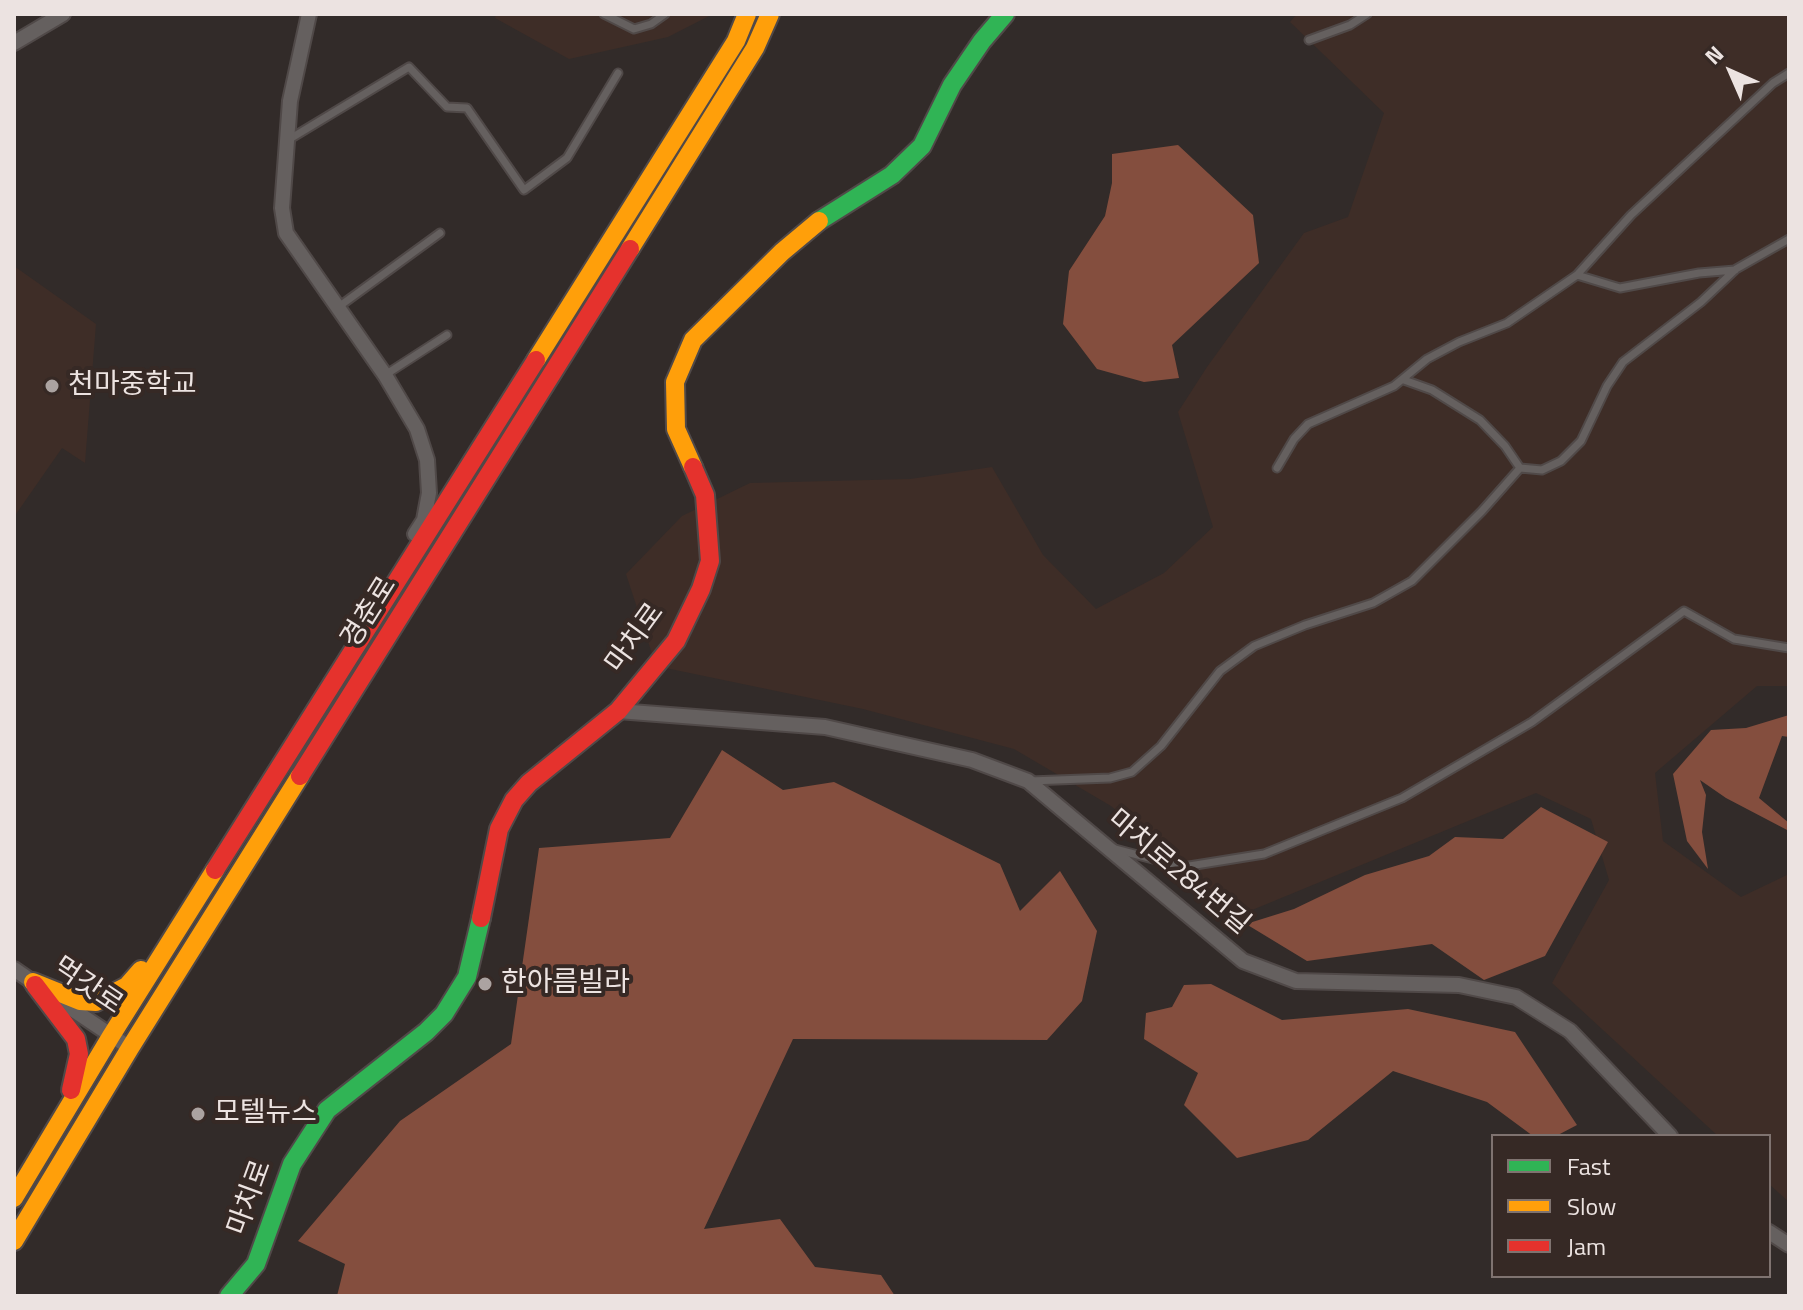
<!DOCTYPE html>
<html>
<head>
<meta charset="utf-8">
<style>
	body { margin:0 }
	#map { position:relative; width:1803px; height:1310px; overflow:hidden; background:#322b29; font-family:"Titillium Web",sans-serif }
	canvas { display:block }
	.frame { position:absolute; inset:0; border:16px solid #ece3e1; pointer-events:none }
	.legend { position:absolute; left:1491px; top:1134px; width:280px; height:144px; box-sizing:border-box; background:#362925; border:2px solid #7f7370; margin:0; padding:10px 14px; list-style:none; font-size:24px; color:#ece3e1 }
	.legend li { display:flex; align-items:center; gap:16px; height:40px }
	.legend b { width:40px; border:2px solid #7f7370 }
	.north { position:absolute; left:1691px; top:32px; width:80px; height:80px; -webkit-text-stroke:6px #362925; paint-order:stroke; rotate:315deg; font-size:22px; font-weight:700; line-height:32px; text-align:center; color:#ece3e1 }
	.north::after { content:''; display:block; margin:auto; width:28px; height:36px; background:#ece3e1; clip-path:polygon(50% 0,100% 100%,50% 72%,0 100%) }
</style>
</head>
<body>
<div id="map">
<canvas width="1803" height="1310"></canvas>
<div class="frame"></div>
<ul class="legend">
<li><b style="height:10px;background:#30b455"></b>Fast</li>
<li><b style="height:10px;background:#ff9f0a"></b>Slow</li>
<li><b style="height:10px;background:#e5322d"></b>Jam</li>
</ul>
<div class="north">N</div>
</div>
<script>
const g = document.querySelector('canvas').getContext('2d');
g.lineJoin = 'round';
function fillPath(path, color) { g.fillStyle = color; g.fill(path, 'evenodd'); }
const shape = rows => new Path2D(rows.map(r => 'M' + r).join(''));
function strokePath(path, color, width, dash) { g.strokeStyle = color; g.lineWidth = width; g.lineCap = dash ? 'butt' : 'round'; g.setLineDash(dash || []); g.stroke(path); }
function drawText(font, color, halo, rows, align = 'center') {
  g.font = font + ' "Titillium Web","Noto Sans KR",sans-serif'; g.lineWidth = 8; g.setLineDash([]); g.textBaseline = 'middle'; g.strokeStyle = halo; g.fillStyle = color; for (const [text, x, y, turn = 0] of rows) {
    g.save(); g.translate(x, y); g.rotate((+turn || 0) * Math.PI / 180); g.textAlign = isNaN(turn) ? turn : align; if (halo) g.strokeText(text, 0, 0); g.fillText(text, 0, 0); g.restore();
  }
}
const built = shape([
	[496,14,713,14,668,37,569,59,495,18],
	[1297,14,1789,14,1789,686,1757,686,1655,773,1663,841,1741,897,1789,874,1789,1202,1769,1184,1769,1136,1718,1136,1552,983,1609,880,1591,819,1536,793,1240,915,1111,806,1014,749,863,709,656,666,626,574,682,516,750,483,910,479,992,467,1043,555,1096,609,1164,573,1213,527,1178,412,1207,367,1304,233,1348,217,1384,113,1290,22],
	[14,266,96,324,85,463,62,448,14,517]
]);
const forest = shape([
	[1178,145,1253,215,1259,263,1172,345,1179,378,1144,382,1097,369,1063,324,1069,271,1105,216,1112,183,1112,154],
	[1789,715,1789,737,1782,736,1759,798,1789,823,1789,831,1726,798,1700,780,1706,795,1702,832,1708,869,1687,841,1673,774,1711,730,1746,728],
	[722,750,783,790,834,782,1000,864,1020,911,1060,871,1097,931,1082,1001,1047,1040,793,1039,704,1229,780,1219,815,1267,881,1275,895,1296,337,1296,345,1264,298,1241,400,1121,511,1044,539,848,670,838],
	[1541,807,1608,842,1545,956,1484,980,1432,944,1307,961,1246,924,1294,909,1365,875,1429,856,1455,837,1503,839],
	[1211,984,1282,1020,1408,1009,1515,1032,1577,1125,1556,1136,1533,1136,1487,1102,1393,1071,1308,1140,1237,1158,1184,1105,1198,1073,1144,1039,1146,1013,1172,1007,1184,985]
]);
const lane = shape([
	[604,14,634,29,651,24,665,14],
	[1309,40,1350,25,1367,14],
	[288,140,409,67,447,107,467,108,524,190,567,158,618,73],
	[1577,275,1620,288,1699,273,1735,270],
	[337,308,440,233],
	[385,375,447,335],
	[1404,380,1432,390,1480,420,1505,446,1520,468],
	[1277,468,1294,439,1308,424,1394,386,1427,359,1459,342,1507,323,1577,275,1631,215,1773,83,1789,73],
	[1520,468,1542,470,1561,461,1581,441,1607,386,1623,362,1701,302,1736,269,1789,239],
	[1030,781,1110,778,1132,772,1161,746,1220,671,1254,646,1305,625,1373,603,1412,581,1482,511,1520,468],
	[1115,849,1183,867,1264,854,1402,798,1532,722,1684,611,1734,639,1789,648]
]);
const street = shape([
	[309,14,290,101,282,208,286,233,385,375,417,429,427,460,429,493,424,520,415,534],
	[14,43,63,14],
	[618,711,825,727,972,760,1028,781,1243,961,1296,981,1459,985,1516,997,1570,1031,1670,1136],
	[14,969,40,987],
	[57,999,130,1048],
	[1769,1232,1789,1245]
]);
const fast = shape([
	[819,221,892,175,922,146,952,85,982,41,1005,14],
	[229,1296,256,1264,292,1164,327,1110,426,1032,444,1014,467,977,481,918]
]);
const slow = shape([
	[630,249,755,48,770,14],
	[536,360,736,41,747,14],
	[693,467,676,429,675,382,693,340,782,252,819,221],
	[33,982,80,1001,96,1002,127,986,141,970],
	[14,1198,111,1036,215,870],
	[14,1241,130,1048,300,776]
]);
const jam = shape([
	[300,776,630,249],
	[215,870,536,360],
	[481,918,499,829,514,800,529,783,618,711,676,641,701,589,710,561,705,495,693,467],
	[35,985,76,1039,79,1054,71,1090]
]);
const markers = [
	[52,386,8,"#aba3a1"],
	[485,984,8,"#aba3a1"],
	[198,1114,8,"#aba3a1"]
];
const poiNames = [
	["천마중학교",68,386],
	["한아름빌라",501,984],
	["모텔뉴스",214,1114]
];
const streetNames = [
	["경춘로",370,613,-58],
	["마치로",636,639,-54],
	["마치로284번길",1178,873,40],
	["먹갓로",87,987,34],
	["마치로",251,1198,-70]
];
fillPath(built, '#3e2d27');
fillPath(forest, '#844e3e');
strokePath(lane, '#504948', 11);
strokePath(street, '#504948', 18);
strokePath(fast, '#504948', 22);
strokePath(slow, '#504948', 22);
strokePath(jam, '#504948', 22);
strokePath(lane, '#65605f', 7);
strokePath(street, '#65605f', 14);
strokePath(fast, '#30b455', 18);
strokePath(slow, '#ff9f0a', 18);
strokePath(jam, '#e5322d', 18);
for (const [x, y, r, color] of markers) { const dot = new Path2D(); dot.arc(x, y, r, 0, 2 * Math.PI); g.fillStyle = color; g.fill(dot); strokePath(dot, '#362925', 3); }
drawText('28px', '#ece3e1', '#362925', poiNames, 'left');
drawText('28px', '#ece3e1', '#362925', streetNames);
</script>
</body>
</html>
